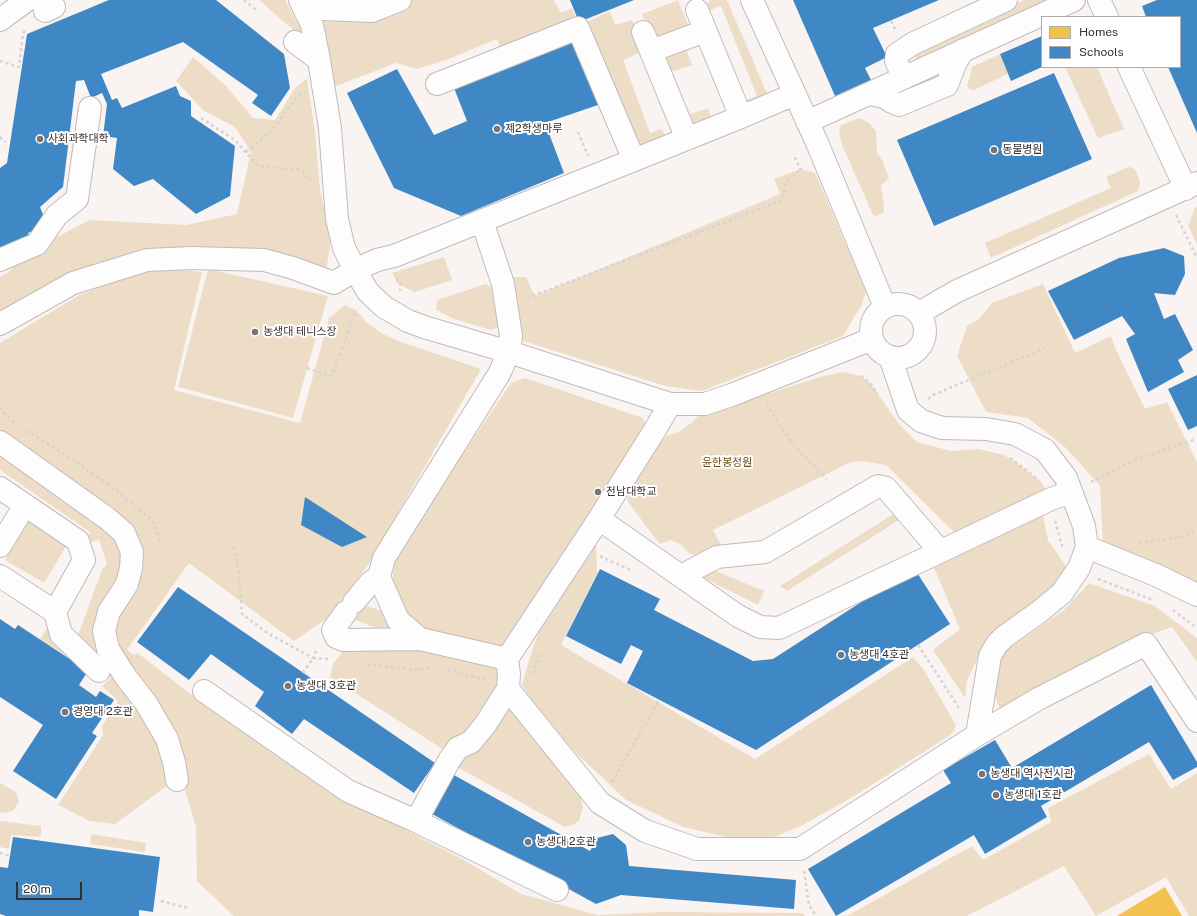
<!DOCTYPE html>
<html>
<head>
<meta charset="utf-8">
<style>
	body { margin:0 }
	#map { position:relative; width:1197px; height:916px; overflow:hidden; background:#f9f4f2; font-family:"Public Sans",sans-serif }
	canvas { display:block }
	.legend { position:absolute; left:1041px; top:16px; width:140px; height:52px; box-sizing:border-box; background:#fff; border:1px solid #afacab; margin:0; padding:5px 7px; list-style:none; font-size:12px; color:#372f2c }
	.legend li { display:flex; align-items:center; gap:8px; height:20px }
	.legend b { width:20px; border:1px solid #afacab }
	.scale { position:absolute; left:16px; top:882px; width:66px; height:18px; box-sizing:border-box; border:2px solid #372f2c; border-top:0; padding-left:5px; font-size:12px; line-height:14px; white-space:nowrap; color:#372f2c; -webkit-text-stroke:3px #fff; paint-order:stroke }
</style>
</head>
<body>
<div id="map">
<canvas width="1197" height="916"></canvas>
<ul class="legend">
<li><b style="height:11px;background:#f2c14e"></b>Homes</li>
<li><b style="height:11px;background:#3f88c5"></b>Schools</li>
</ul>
<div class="scale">20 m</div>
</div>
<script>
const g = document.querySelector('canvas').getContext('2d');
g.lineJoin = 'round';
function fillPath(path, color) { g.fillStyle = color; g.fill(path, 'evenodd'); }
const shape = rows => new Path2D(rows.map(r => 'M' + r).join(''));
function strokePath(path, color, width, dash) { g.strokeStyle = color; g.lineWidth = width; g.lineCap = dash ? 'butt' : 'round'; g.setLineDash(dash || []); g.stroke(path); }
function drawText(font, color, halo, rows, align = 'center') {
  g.font = font + ' "Public Sans","Noto Sans KR",sans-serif'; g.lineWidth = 4; g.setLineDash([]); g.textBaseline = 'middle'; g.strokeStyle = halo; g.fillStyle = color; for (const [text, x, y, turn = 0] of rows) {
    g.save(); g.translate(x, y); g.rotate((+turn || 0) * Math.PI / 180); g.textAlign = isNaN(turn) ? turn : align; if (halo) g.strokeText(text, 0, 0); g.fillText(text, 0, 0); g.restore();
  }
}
const green = shape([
	[259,0,285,0,301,30,300,36],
	[401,0,554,0,561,13,572,8,577,22,501,50,497,39,446,60,417,69,396,63,331,88,324,22,389,18,410,9],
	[678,0,690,30,653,44,642,14],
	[710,0,727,0,769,98,747,110,741,102,757,96,721,6,705,12,705,7],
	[1024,0,1045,0,1048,7,919,65,912,50],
	[610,11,615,25,632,20,641,40,639,53,623,60,650,133,662,129,667,141,636,154,583,24],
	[685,47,692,65,668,73,662,58],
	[1000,54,1008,74,974,90,969,89,967,85,970,77,972,67],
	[193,57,226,86,253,118,275,120,295,88,307,78,315,132,320,190,331,239,326,272,187,251,0,316,0,277,7,273,26,256,53,239,90,220,186,225,237,214,251,152,235,127,204,111,176,81],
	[1065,67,1097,67,1124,129,1098,138],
	[708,108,712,119,738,116,688,136,684,116],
	[860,118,869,123,876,131,877,154,881,157,889,178,881,186,884,206,884,212,874,217,842,145,839,133,841,125],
	[1128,167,1133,168,1136,171,1140,182,1138,191,991,258,985,243,1111,188,1106,177],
	[800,169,815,173,866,291,862,304,843,336,702,391,665,386,523,341,515,333,509,277,526,277,535,296,780,194,774,179],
	[1197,207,1197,244,1188,226,1195,208],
	[444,257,452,280,415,292,398,284,392,273],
	[156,267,202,272,174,390,300,423,329,318,345,305,357,311,366,322,381,333,401,342,481,369,368,565,326,619,294,641,189,563,127,650,134,655,138,653,216,714,346,799,466,861,521,894,598,915,660,912,803,913,805,916,234,916,197,881,196,827,184,787,111,632,140,547,136,532,114,513,0,429,0,343,79,295],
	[208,269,328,296,293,418,178,387],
	[486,284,495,290,503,326,491,330,454,319,436,310,437,300],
	[1043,284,1075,353,1111,336,1116,350,1145,409,1167,402,1197,462,1197,591,1103,547,1100,486,1066,448,1028,418,986,412,957,356,967,326,979,319,992,303],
	[843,372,861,376,870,383,899,424,917,442,951,451,979,449,1004,455,1022,467,1042,483,1048,494,955,533,886,465,862,461,849,463,713,530,721,545,701,557,690,554,680,544,671,540,660,544,654,537,627,500,631,485,648,454,668,435,679,432,690,424,698,416,820,377],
	[525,378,643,418,648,432,500,652,439,635,416,624,402,607,393,592,393,575,395,554,511,383],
	[0,452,106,527,125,552,106,655,98,660,74,641,78,635,102,570,107,564,99,540,90,542,88,539,90,532,0,470],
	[1042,511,1048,540,1068,569,1058,586,987,638,967,681,965,698,933,650,960,629,934,568],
	[31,514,70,540,44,583,5,560],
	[893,514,899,520,787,591,780,586],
	[596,540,597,573,561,645,755,759,913,657,924,670,956,725,952,734,851,798,799,827,771,838,727,837,683,827,626,800,575,752,539,711,522,685,530,657,540,628],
	[711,569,764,591,758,605,704,578],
	[1089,583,1155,606,1197,638,1197,662,1172,627,1147,636,1001,711,994,695,1001,654,1064,610],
	[357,603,392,614,391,634,346,616],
	[48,627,80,665,40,639],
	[362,648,446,650,502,663,503,690,449,753,330,677,333,664,342,652],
	[116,673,162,742,170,771,167,786,115,824,90,821,58,805,103,735,102,726,118,701,102,686],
	[510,703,580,792,583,808,579,821,573,825,565,827,452,764],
	[1149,754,1171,789,1197,773,1197,916,1189,916,1166,877,1096,916,1064,866,967,916,847,916,972,846,983,860,1051,822,1048,808],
	[0,783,16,792,19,801,14,810,5,813,0,812],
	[0,821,41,826,41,837,11,835,9,849,0,847],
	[91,834,146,843,145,852,90,844]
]);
const homes = shape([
	[1165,887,1182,916,1117,916]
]);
const schools = shape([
	[109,0,216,0,284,54,290,88,271,116,252,103,258,95,183,42,101,74,112,100,117,98,122,108,176,86,180,96,191,101,191,116,235,146,230,196,196,214,153,179,134,186,113,169,117,138,103,136,107,104,102,93,91,98,84,80,76,81,63,187,40,207,47,225,28,233,32,243,0,255,0,168,7,163,27,34],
	[570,0,634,0,579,22],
	[793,0,939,0,873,28,887,57,865,68,871,80,835,96],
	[1157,0,1197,0,1197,133,1168,67,1180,67,1180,17,1146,17,1142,6],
	[1042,36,1042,67,1011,81,1000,54],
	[574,39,601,104,545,123,564,173,461,216,394,188,347,93,397,69,434,135,467,121,454,88],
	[1054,73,1092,159,934,226,897,140],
	[1164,248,1184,256,1185,274,1175,295,1154,293,1164,319,1175,314,1193,350,1178,360,1184,372,1148,392,1126,339,1135,334,1122,316,1074,340,1048,291,1119,258],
	[1197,375,1197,426,1188,430,1168,389],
	[305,497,367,537,342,547,301,525],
	[914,568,950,624,756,750,627,683,643,651,631,645,621,664,566,636,600,569,660,599,654,610,753,661,773,659],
	[178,587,435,763,414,793,304,719,292,734,255,706,264,692,211,654,189,680,137,642],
	[0,619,15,629,18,625,88,671,79,685,96,697,100,691,114,700,92,733,97,736,56,799,13,771,43,725,0,697],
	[1151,685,1197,762,1197,767,1173,780,1149,742,1041,806,1047,817,985,854,974,835,836,916,808,869,951,783,943,770,995,740,1012,768],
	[445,770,590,851,597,838,613,834,626,845,629,866,796,880,794,909,621,895,596,904,423,809],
	[13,837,160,857,153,912,139,910,139,916,6,916,0,914,0,867,8,868]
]);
const path = shape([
	[244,0,256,10],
	[891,21,895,29],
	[0,61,19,67,23,33,25,31],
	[201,118,235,140,258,166,302,170,311,181],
	[578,132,588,156],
	[0,137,6,142],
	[246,152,271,131,301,92],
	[795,157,800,169,805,171],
	[1176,215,1197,258],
	[396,279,401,283,400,291],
	[527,298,783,200,786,183,800,169],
	[307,368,332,376,356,310],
	[861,376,870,383,878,395],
	[928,399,933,395,1045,348],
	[766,404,794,446,827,479],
	[0,407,3,412,17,425],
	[26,431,60,451,117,491,153,521,161,543],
	[1010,458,1022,467,1037,479],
	[1091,482,1130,462,1196,439],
	[1055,521,1063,549],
	[1139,543,1180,537,1197,529],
	[234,547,239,573,242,614,269,634,313,658,317,649],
	[600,556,630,570],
	[1098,579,1153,600],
	[1173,610,1197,628],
	[918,645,959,708],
	[367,664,413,670,433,667],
	[448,670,487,680],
	[303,673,313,658,328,659],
	[533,674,540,652],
	[612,782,659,700],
	[0,853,10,856],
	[804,871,809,905,816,916],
	[161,901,188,908]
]);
const minor = shape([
	[43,0,45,11,54,7],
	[300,0,312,25,319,60,330,128,337,219,344,248,355,270,377,260,394,256,634,160,741,117,795,94],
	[752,0,818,145,885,307],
	[1099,0,1107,17],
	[303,5,323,9,372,11,400,0],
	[697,10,741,117],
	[0,20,27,0],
	[643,32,687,139],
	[295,42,319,60],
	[651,51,705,31],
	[1129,67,1186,189],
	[904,78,896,61,897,54,914,43,1006,0],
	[437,84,578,28,634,160],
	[871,94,884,97,892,102,899,105,947,85,955,64,963,50],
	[807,122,1074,0],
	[482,221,503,284,511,336,509,352,499,374,384,558,379,577,398,620,420,639,507,659,599,519,656,428,670,404],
	[0,260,37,244,57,215,77,199,90,108],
	'871 331a27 27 0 1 1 54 0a27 27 0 1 1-54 0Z',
	[919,313,957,291,1197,183],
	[0,324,73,283,147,260,192,258,264,260,293,268,334,283,355,270,368,292,384,307,408,321,424,327,509,352,670,404,705,404,734,394,872,339],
	[890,357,908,410,921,421,942,428,986,429,1015,434,1045,450,1066,478,1084,526,1087,547,1079,568,1062,593,1039,612,1004,637,997,644,990,656,977,735],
	[0,442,108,519,124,533,132,552,131,568,127,584,109,612,104,631,108,649,125,676,146,703,167,739,174,762,177,780],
	[0,488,78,541,84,560,55,612,0,576],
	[599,519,738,616,760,627,779,628,1051,499,1071,492],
	[0,546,25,505],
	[1087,547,1158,576,1197,595],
	[681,576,717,557,765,552,878,486,886,488,940,551],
	[354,602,370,583,379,577],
	[55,612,61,634,99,671],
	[346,612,333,630,336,637,343,640,420,639],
	[507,659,509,674,508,689,600,803,645,831,697,849,800,849,977,735,1038,699,1146,644,1197,721],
	[508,689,485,725,471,742,458,748,450,759,416,821,557,890],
	[204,691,348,791,416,821]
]);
const markers = [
	[497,129,4,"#7b7471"],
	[40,139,4,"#7b7471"],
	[994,150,4,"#7b7471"],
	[255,332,4,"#7b7471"],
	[598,492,4,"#7b7471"],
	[841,655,4,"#7b7471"],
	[288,686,4,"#7b7471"],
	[65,712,4,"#7b7471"],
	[982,774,4,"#7b7471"],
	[996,795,4,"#7b7471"],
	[528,842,4,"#7b7471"]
];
const poiNames = [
	["제2학생마루",505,129],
	["사회과학대학",48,139],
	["동물병원",1002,150],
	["농생대 테니스장",263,332],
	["전남대학교",606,492],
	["농생대 4호관",849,655],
	["농생대 3호관",296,686],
	["경영대 2호관",73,712],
	["농생대 역사전시관",990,774],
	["농생대 1호관",1004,795],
	["농생대 2호관",536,842]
];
const parkNames = [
	["윤한봉정원",727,463]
];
fillPath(green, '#edddc7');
fillPath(homes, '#f2c14e');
fillPath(schools, '#3f88c5');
strokePath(minor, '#c1bbb8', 24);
strokePath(path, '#d6d3d2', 2.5, [3, 3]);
strokePath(minor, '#fefdfd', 22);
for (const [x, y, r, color] of markers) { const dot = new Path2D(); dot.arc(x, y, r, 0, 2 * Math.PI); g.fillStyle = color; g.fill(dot); strokePath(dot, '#fff', 1.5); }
drawText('11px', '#372f2c', '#fff', poiNames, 'left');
drawText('11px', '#684b1b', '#fff', parkNames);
</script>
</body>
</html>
